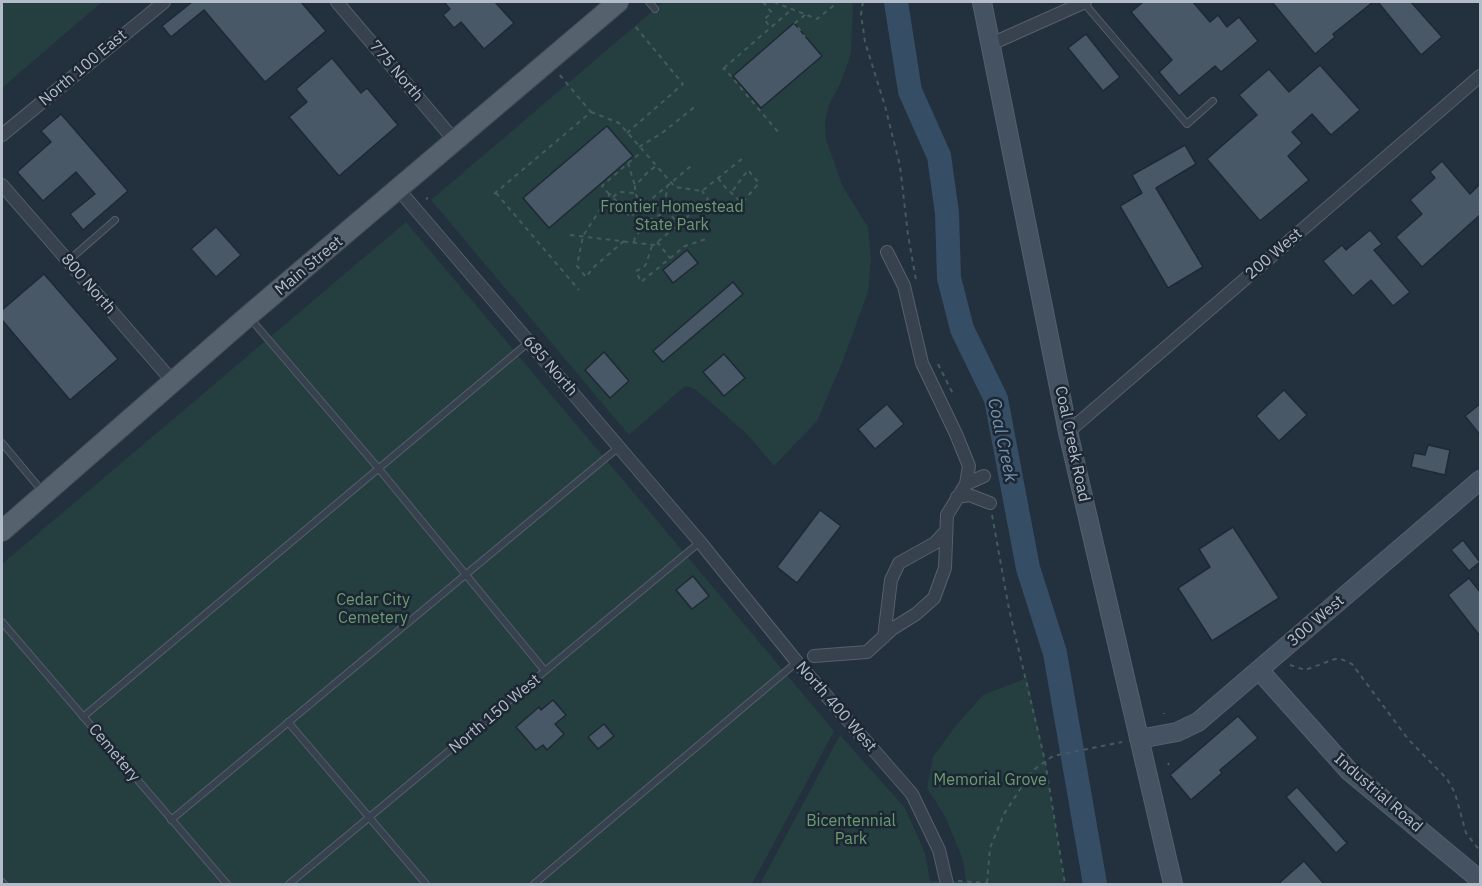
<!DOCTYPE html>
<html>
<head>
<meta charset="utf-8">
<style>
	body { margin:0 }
	#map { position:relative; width:1482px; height:886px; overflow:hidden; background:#23313e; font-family:"IBM Plex Sans",sans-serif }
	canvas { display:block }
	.frame { position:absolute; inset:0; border:3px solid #b3bdc9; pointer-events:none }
</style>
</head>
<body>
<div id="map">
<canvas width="1482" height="886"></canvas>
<div class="frame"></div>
</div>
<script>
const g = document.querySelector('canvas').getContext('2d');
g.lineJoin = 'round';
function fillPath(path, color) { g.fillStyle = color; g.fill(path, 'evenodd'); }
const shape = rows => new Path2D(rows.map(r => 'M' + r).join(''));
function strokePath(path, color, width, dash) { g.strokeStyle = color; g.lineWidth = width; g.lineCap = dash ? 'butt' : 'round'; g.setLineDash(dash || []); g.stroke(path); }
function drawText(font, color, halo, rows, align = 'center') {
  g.font = font + ' "IBM Plex Sans",sans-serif'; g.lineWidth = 5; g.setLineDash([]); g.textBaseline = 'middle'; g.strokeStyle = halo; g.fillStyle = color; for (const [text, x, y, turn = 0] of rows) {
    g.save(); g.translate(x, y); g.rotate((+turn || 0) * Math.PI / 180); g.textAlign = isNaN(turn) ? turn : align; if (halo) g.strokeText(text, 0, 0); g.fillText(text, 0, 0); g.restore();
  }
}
const green = shape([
	[2,2,102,2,2,88],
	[663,2,853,2,851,53,841,82,829,105,825,122,826,140,843,187,868,227,871,258,868,292,842,363,817,421,774,466,747,434,695,389,685,386,629,435,431,200],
	[406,222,834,731,752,884,2,884,2,564],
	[1027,678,1045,761,1065,884,760,884,840,735,905,808,925,853,930,881,966,881,963,860,946,818,927,788,933,757,954,728,983,695]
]);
const river = shape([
	[896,2,910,91,939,156,947,213,949,278,962,329,996,399,1028,568,1055,653,1095,884]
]);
const building = shape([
	[192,2,301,2,326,31,265,82,204,10,171,37,162,26,192,2],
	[444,2,495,2,514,23,484,49,461,22,454,28,443,15,450,9,444,2],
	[1143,2,1193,2,1210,22,1218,15,1227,27,1239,17,1258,41,1221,72,1215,66,1179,96,1159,72,1172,60,1131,12,1143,2],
	[1272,2,1373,2,1333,34,1335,37,1315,54,1272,2],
	[1378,2,1411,2,1442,37,1421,55,1378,2],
	[794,23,822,56,761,108,733,76,794,23],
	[1086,34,1120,77,1103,91,1068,48,1086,34],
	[332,58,361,93,367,88,398,125,339,176,289,117,307,102,296,89,332,58],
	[1320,65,1360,110,1331,135,1312,114,1292,132,1302,143,1288,156,1309,180,1260,221,1207,159,1257,115,1239,95,1269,69,1289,92,1320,65],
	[61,114,128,191,83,230,70,214,95,194,76,172,43,201,17,172,51,142,41,131,61,114],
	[607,126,633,156,549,228,523,198,607,126],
	[1185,145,1196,164,1156,188,1203,267,1168,288,1120,206,1142,193,1132,175,1185,145],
	[1442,161,1470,194,1480,184,1480,215,1422,267,1396,237,1422,214,1410,200,1435,178,1430,172,1442,161],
	[216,227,241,255,216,277,191,249,216,227],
	[1370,230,1382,244,1374,250,1410,292,1393,306,1371,280,1353,296,1323,261,1342,245,1346,250,1370,230],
	[687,250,698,263,673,283,663,270,687,250],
	[44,274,118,359,70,400,2,320,2,310,44,274],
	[733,282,743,294,663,362,653,351,733,282],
	[604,352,629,381,610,398,585,370,604,352],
	[724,354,745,378,724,396,703,372,724,354],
	[1284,390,1307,415,1279,441,1256,416,1284,390],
	[887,404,904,424,875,449,858,429,887,404],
	[1480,404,1480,435,1465,416,1480,404],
	[1428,445,1450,450,1445,475,1411,467,1414,453,1425,455,1428,445],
	[820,510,841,526,797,583,777,567,820,510],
	[1233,527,1279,598,1212,641,1178,588,1210,567,1199,549,1233,527],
	[1463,540,1480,562,1469,571,1451,550,1463,540],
	[693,576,709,596,692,609,676,590,693,576],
	[1469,578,1480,592,1480,636,1448,595,1469,578],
	[553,700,566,715,555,724,564,734,547,750,543,745,536,750,516,727,539,707,541,710,553,700],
	[1238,716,1258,738,1220,770,1222,773,1191,800,1170,775,1238,716],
	[604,724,614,736,598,749,588,737,604,724],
	[1297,787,1347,843,1336,853,1286,797,1297,787],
	[1304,861,1325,885,1277,885,1304,861]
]);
const path = shape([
	[763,2,772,13,764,19,771,28],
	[774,2,817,19,838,2],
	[863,2,861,14,865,42,885,106,900,166,908,235,916,280],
	[805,15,795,23,805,37],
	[724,68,791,10],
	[723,70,724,68,778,132],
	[591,112,619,123,675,187,702,191,743,158],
	[627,133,683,84,634,25],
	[639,147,662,133,697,105],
	[628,163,642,152],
	[718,178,726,188,742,203,759,183,748,170,731,193],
	[496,193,579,290],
	[494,194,591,112,558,73],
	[609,194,602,186,628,163,635,186],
	[613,197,619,192,635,193],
	[426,199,428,198],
	[642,206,635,193,635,186,647,173,656,166],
	[662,214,665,208,667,186],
	[570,235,654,245,708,199,702,191],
	[624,241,594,267,586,277,577,266,583,236,610,194,630,217,691,166],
	[634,242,635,237,650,220,667,211,679,224],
	[657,242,670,258],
	[652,246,646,264,643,268,636,271,641,282,685,246,706,239],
	[938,364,954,396],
	[992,515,1009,609,1045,761,1065,884],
	[1290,665,1305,670,1335,659,1341,659,1352,664,1408,739,1447,779,1455,793,1466,833,1480,851],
	[1164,713,1164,714],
	[1168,763,1169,765],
	[958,881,987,883,987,884],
	[987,883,990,848,1004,814,1032,771,1053,756,1122,742]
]);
const lane = shape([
	[649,2,655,9],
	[1084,3,1187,124,1213,101],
	[68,261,115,220],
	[249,317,379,469,545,671],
	[2,443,42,491],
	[2,622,227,884],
	[83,717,529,342],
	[288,722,426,884],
	[171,820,619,447],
	[2,882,4,884],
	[289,884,700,542],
	[534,884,797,662]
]);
const street = shape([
	[337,2,455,141],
	[991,44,1085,2],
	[2,135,164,2],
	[2,185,174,383],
	[399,190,700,542,797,662,912,794,939,850,947,884],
	[1068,432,1480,76],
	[966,484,984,476],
	[957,497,969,495,990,503],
	[884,637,891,580,899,563,935,543,946,531],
	[814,656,867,652,892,629,916,614,934,598,945,568,947,515,966,484,969,466,956,434,922,363,904,286,887,252]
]);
const secondary = shape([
	[982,2,1068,432,1173,884],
	[1259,670,1349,771,1480,880],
	[1139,739,1177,732,1198,722,1480,480]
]);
const primary = shape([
	[2,531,248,316,618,2]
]);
const streetNames = [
	["North 100 East",83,68,-40],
	["775 North",396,71,50],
	["200 West",1274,254,-41],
	["Main Street",309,266,-40],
	["800 North",88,284,49],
	["685 North",550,366,49],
	["Coal Creek Road",1072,444,78],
	["300 West",1316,621,-41],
	["North 400 West",836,707,49],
	["North 150 West",495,714,-40],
	["Cemetery",114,753,50],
	["Industrial Road",1378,793,41]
];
const parkNames = [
	["Frontier Homestead",672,207],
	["State Park",672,225],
	["Cedar City",373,600],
	["Cemetery",373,618],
	["Memorial Grove",990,780],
	["Bicentennial",851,821],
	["Park",851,839]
];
const waterNames = [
	["Coal Creek",1002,440,78]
];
fillPath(green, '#253e3f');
strokePath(river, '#364e65', 24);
fillPath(building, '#495867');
strokePath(building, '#1e2935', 1.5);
strokePath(lane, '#55606c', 8);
strokePath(street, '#55606c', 14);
strokePath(secondary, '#55606c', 20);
strokePath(primary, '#434e5a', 22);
strokePath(path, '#435b5c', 2, [4.5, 4.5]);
strokePath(lane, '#37424e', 6);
strokePath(street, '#37424e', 12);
strokePath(secondary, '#455261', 18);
strokePath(primary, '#55626e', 20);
drawText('16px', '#b3bdc9', '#1c2733', streetNames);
drawText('16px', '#6a9b71', '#1c2733', parkNames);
drawText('italic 18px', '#7291ad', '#1c2733', waterNames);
</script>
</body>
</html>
